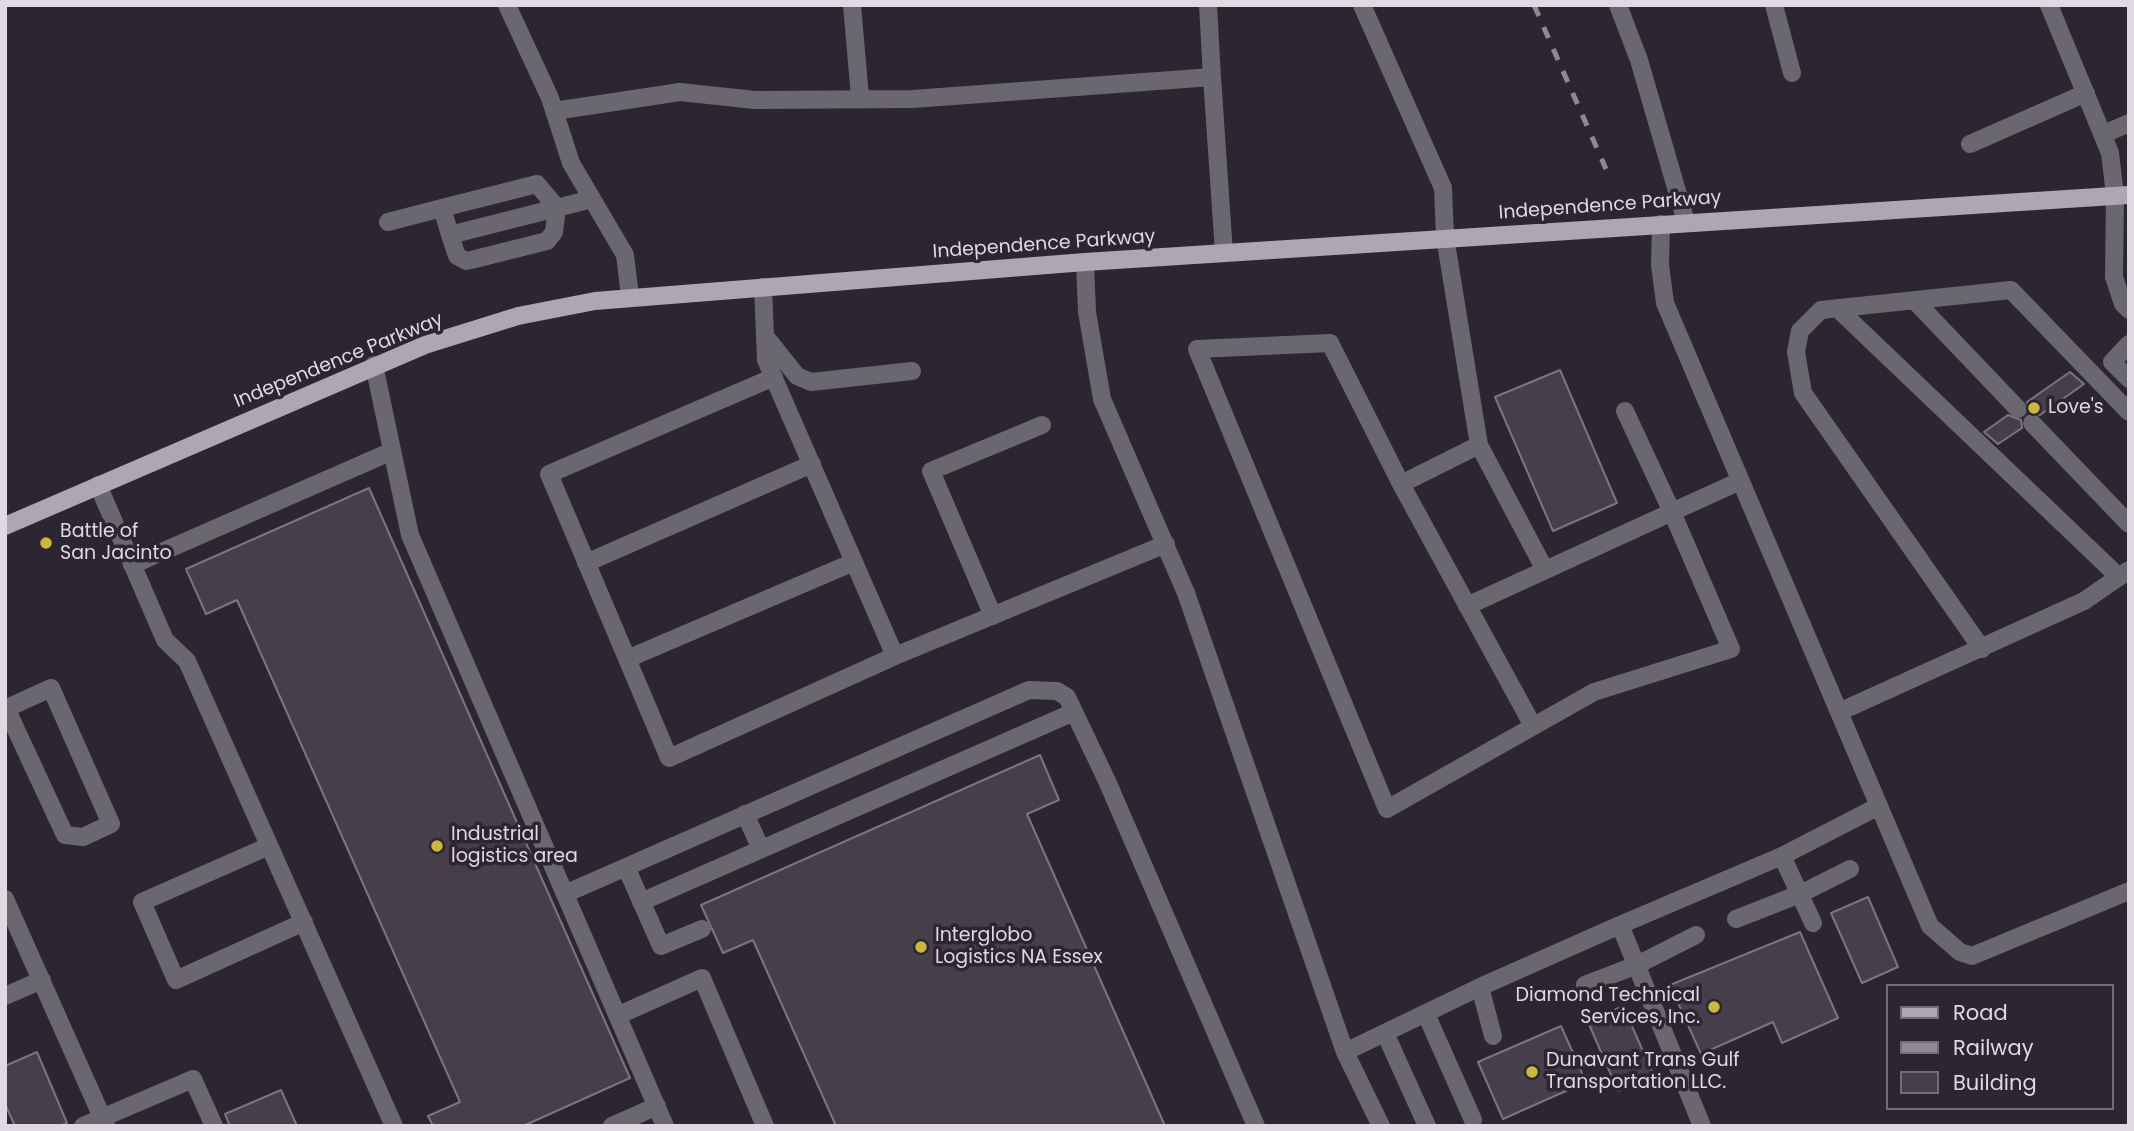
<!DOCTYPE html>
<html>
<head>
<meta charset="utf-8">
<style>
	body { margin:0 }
	#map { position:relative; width:2134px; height:1131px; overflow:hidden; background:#2c2532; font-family:Poppins,sans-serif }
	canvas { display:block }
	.frame { position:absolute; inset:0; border:7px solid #dfdae2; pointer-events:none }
	.legend { position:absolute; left:1886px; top:984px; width:228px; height:126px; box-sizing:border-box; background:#2c2532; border:2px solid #746d78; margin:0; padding:9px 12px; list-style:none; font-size:21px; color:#dfdae2 }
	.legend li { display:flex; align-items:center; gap:14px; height:35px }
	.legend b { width:35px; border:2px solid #746d78 }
</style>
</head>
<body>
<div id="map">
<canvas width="2134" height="1131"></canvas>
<div class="frame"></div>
<ul class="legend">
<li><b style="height:9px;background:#ada6b3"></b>Road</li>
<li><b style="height:9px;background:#8f8994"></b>Railway</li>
<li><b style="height:19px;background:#453e4b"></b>Building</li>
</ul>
</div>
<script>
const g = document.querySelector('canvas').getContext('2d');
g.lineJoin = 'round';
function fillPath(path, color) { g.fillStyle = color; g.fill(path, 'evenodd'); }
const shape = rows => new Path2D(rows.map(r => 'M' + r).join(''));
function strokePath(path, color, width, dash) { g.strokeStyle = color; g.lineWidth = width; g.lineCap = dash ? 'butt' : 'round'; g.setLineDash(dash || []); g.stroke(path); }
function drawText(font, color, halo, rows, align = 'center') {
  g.font = font + ' Poppins,sans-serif'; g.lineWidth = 7; g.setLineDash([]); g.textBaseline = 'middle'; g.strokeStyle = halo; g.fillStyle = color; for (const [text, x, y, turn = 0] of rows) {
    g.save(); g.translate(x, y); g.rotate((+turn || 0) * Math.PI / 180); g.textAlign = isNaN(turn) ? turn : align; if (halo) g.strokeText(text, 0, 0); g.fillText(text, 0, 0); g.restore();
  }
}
const building = shape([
	[1560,370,1617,503,1553,531,1495,397,1560,370],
	[2070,372,2084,384,2040,415,2029,412,2027,402,2070,372],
	[2008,415,2021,420,2022,428,1998,444,1984,432,2008,415],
	[369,488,630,1078,523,1126,433,1126,428,1116,460,1102,237,600,206,614,186,569,369,488],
	[1040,755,1059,800,1027,814,1165,1126,836,1126,753,940,723,953,701,905,1040,755],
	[1868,897,1898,967,1862,983,1831,913,1868,897],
	[1800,932,1838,1018,1782,1043,1773,1022,1701,1054,1670,985,1800,932],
	[1623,1006,1654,1076,1618,1091,1588,1022,1623,1006],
	[1561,1026,1586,1082,1503,1119,1478,1062,1561,1026],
	[37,1052,67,1123,60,1126,15,1126,5,1104,5,1066,37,1052],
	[281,1090,297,1126,230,1126,225,1114,281,1090]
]);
const minor = shape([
	[507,5,550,98,571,163,625,255,630,296],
	[852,5,860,97],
	[1208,5,1212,77],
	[1362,5,1443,188,1445,237,1479,445,1401,484,1330,343,1197,349,1387,809,1594,692,1731,649,1672,512,1740,481],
	[1618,5,1639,60,1686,222],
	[1774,5,1792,73],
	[2049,5,2110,153,2115,195,2114,277,2123,304,2129,310],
	[554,111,680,92,755,100,913,99,1212,77,1224,253],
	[2104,134,2129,123],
	[1970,144,2086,93],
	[442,208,537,184,557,208,554,232,547,241,471,260,466,261,457,256,450,235],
	[388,222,442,208,450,235,592,199],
	[1661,224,1660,265,1665,303,1930,926,1960,952,1972,956,2129,891],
	[1085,262,1087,312,1102,399,1186,593,1345,1052,1381,1126],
	[763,287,766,360,895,656],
	[1914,300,2018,409],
	[1837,308,2119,577],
	[765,336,797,376,811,382,912,371],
	[2129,344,2112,362,2129,379],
	[374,365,410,535,665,1126],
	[774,377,549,474,669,758,895,656,1166,544],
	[2032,423,2129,524],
	[1479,445,1545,570],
	[1401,484,1533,726],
	[98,485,165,640,187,661,394,1126],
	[586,563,812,464],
	[132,565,390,452],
	[1467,606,1672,512,1625,411],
	[993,616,931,471,1042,425],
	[1982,649,1803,393,1796,352,1800,331,1821,310,2011,290,2129,412],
	[627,659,854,562],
	[5,709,51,688,111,824,83,837,65,835,6,708],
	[1839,712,2084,601,2129,570],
	[745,814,761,849],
	[269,846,142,902,176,980,304,922],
	[626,867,661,946,702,929],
	[567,893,1029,690,1057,691,1067,697,1107,781,1256,1126],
	[5,899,106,1126],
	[641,902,1074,712],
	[1736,919,1800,894,1850,869],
	[1813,923,1782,856,1879,806],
	[1585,985,1637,965,1696,935],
	[5,996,42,980],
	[1426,1014,1473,1120],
	[619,1015,702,978,765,1126],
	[1385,1033,1427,1126],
	[1493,1036,1480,987,1620,925],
	[1345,1052,1480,987],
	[83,1126,193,1079,214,1126],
	[612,1126,657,1106],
	[1702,1126,1620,925,1782,856]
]);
const major = shape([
	[5,526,425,345,518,316,595,301,1085,262,2129,195]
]);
const rail = shape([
	[1534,5,1606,169]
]);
const markers = [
	[2034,408,7,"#ccb939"],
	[46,543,7,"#ccb939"],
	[437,846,7,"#ccb939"],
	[921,947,7,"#ccb939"],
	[1714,1007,7,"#ccb939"],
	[1532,1072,7,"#ccb939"]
];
const streetNames = [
	["Independence Parkway",1610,206,-4],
	["Independence Parkway",1044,245,-4],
	["Independence Parkway",339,361,-22]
];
const poiNames = [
	["Love's",2048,408],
	["Battle of",60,532],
	["San Jacinto",60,554],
	["Industrial",451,835],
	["logistics area",451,857],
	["Interglobo",935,936],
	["Logistics NA Essex",935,958],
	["Diamond Technical",1700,996,"right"],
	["Services, Inc.",1700,1018,"right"],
	["Dunavant Trans Gulf",1546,1061],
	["Transportation LLC.",1546,1083]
];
fillPath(building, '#453e4b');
strokePath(building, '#7c7483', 2);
strokePath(minor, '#6b676e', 18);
strokePath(major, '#ada6b3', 18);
strokePath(rail, '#8f8994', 5, [12, 12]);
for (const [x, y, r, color] of markers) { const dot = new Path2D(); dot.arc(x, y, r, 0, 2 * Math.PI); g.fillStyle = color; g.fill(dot); strokePath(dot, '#2c2532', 2.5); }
drawText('19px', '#dfdae2', '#2c2532', streetNames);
drawText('19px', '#dfdae2', '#2c2532', poiNames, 'left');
</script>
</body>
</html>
